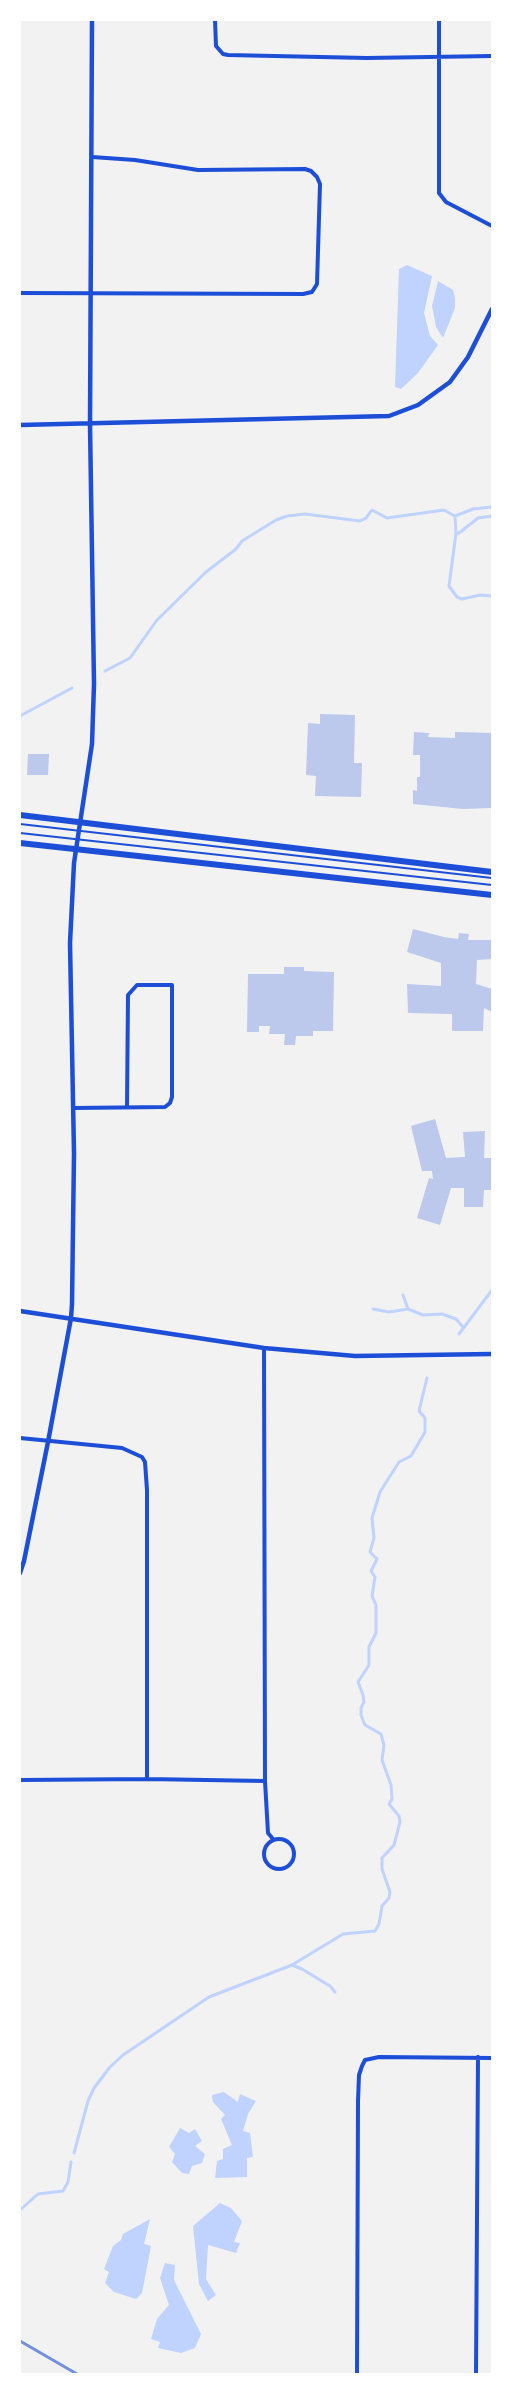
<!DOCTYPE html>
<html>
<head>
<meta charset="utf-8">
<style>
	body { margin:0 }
	#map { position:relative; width:512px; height:2394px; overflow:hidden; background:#f2f2f2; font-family:Rubik,sans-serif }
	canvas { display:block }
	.frame { position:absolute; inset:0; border:21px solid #fff; pointer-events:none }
</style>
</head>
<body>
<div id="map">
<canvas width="512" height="2394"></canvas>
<div class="frame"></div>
</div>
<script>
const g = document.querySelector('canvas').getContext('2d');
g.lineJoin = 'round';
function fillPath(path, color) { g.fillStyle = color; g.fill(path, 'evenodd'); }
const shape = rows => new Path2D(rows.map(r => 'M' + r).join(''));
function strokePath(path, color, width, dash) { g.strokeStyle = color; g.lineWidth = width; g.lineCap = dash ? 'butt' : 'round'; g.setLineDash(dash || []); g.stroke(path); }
const water = shape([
	[407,265,432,276,424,313,430,336,438,345,418,373,401,389,395,387,399,269],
	[438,281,453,290,455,298,455,308,443,338,436,327,432,306],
	[224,2092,238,2102,240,2094,256,2101,248,2114,243,2131,250,2133,253,2157,247,2158,247,2177,215,2178,217,2161,223,2159,223,2149,232,2145,221,2119,225,2115,213,2102,212,2095],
	[180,2128,189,2133,195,2129,202,2141,195,2146,205,2154,202,2163,192,2166,189,2174,182,2173,172,2162,175,2154,169,2147],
	[220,2203,231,2208,242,2221,234,2242,240,2243,236,2253,208,2245,206,2279,216,2295,208,2301,199,2284,193,2226],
	[150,2219,144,2244,151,2246,142,2293,136,2299,114,2292,105,2283,109,2272,104,2269,113,2246,121,2240,123,2234],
	[165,2263,175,2265,174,2280,201,2334,195,2348,181,2353,158,2348,160,2342,151,2339,157,2319,169,2305,160,2278]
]);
const stream = shape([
	[455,516,456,533,449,586,457,597,462,599,480,595,492,596],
	[456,533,459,533,478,518,492,516],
	[105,671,130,658,157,620,206,572,236,549,242,541,276,520,287,516,305,514,360,521,366,518,372,510,387,518,444,510,455,516,473,509,492,507],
	[20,716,72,688],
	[403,1295,408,1309],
	[373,1309,389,1312,408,1309,423,1315,442,1314,456,1319,463,1327],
	[459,1334,492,1290],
	[292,1965,302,1969,330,1986,335,1992],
	[74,2153,88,2101,94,2088,110,2067,123,2055,209,1997,292,1965,343,1934,375,1931,379,1924,382,1906,389,1898,390,1892,382,1869,382,1858,394,1845,400,1822,399,1816,389,1804,392,1799,391,1785,382,1760,384,1745,381,1734,365,1725,361,1715,361,1708,364,1702,363,1695,358,1682,369,1665,369,1647,376,1633,376,1605,372,1596,375,1577,371,1571,377,1559,370,1552,374,1538,372,1518,380,1492,399,1462,411,1456,425,1432,425,1418,419,1411,427,1378],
	[20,2210,38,2194,63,2191,68,2182,71,2162]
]);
const building = shape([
	[320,714,355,715,354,763,362,763,361,797,315,796,316,776,306,775,308,723,320,724],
	[414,732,429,733,428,737,455,738,455,732,492,733,492,808,463,809,413,804,413,790,417,791,417,777,420,777,420,755,413,755],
	[28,754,49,754,48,775,27,775],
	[413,929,444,937,458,939,459,933,469,934,468,940,492,940,492,959,477,960,476,984,492,989,492,1012,484,1008,483,1031,452,1031,452,1014,408,1013,407,984,441,986,441,963,407,952],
	[284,967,304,967,304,971,334,972,333,1031,313,1031,313,1036,296,1036,295,1045,284,1045,285,1034,269,1034,270,1026,259,1026,259,1032,247,1032,248,974,284,974],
	[435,1119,446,1158,465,1157,463,1132,485,1131,484,1158,492,1158,492,1190,484,1190,483,1207,464,1207,464,1188,451,1188,440,1225,417,1218,429,1178,433,1179,432,1171,422,1171,411,1126]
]);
const service = shape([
	[20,824,492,878],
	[20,833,492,885]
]);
const minor = shape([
	[215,20,216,46,223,54,228,55,367,58,492,56],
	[439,20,439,193,446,202,492,226],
	[20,293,303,294,312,292,317,284,320,184,317,177,311,171,305,169,198,170,135,160,92,157],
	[73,1108,165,1107,170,1103,172,1097,172,985,137,985,128,995,127,1107],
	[264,1348,265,1781,268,1833,273,1839],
	[20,1438,122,1448,142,1457,145,1462,147,1490,147,1779],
	[20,1780,147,1779,265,1781],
	'264 1854a15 15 0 1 1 30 0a15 15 0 1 1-30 0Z',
	[357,2374,358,2101,359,2075,362,2066,365,2060,379,2057,492,2058],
	[476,2374,478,2057]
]);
const tertiary = shape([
	[20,425,389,416,418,405,450,382,468,357,492,309],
	[20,1311,264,1348,355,1356,492,1354],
	[20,1573,24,1561,48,1442,71,1318,72,1304,74,1153,70,943,74,863,92,744,94,684,90,424,92,20]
]);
const primary = shape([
	[20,815,492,872],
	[20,843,492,895]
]);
const rail = shape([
	[20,2341,77,2374]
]);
fillPath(water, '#bfd3fe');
strokePath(stream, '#bfd3fe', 3);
fillPath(building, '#bdc9ec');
strokePath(service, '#1d4ed8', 2);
strokePath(minor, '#1d4ed8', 4);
strokePath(tertiary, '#1d4ed8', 4.5);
strokePath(primary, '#1d4ed8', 6);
strokePath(rail, '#7290e2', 3);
</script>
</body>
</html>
